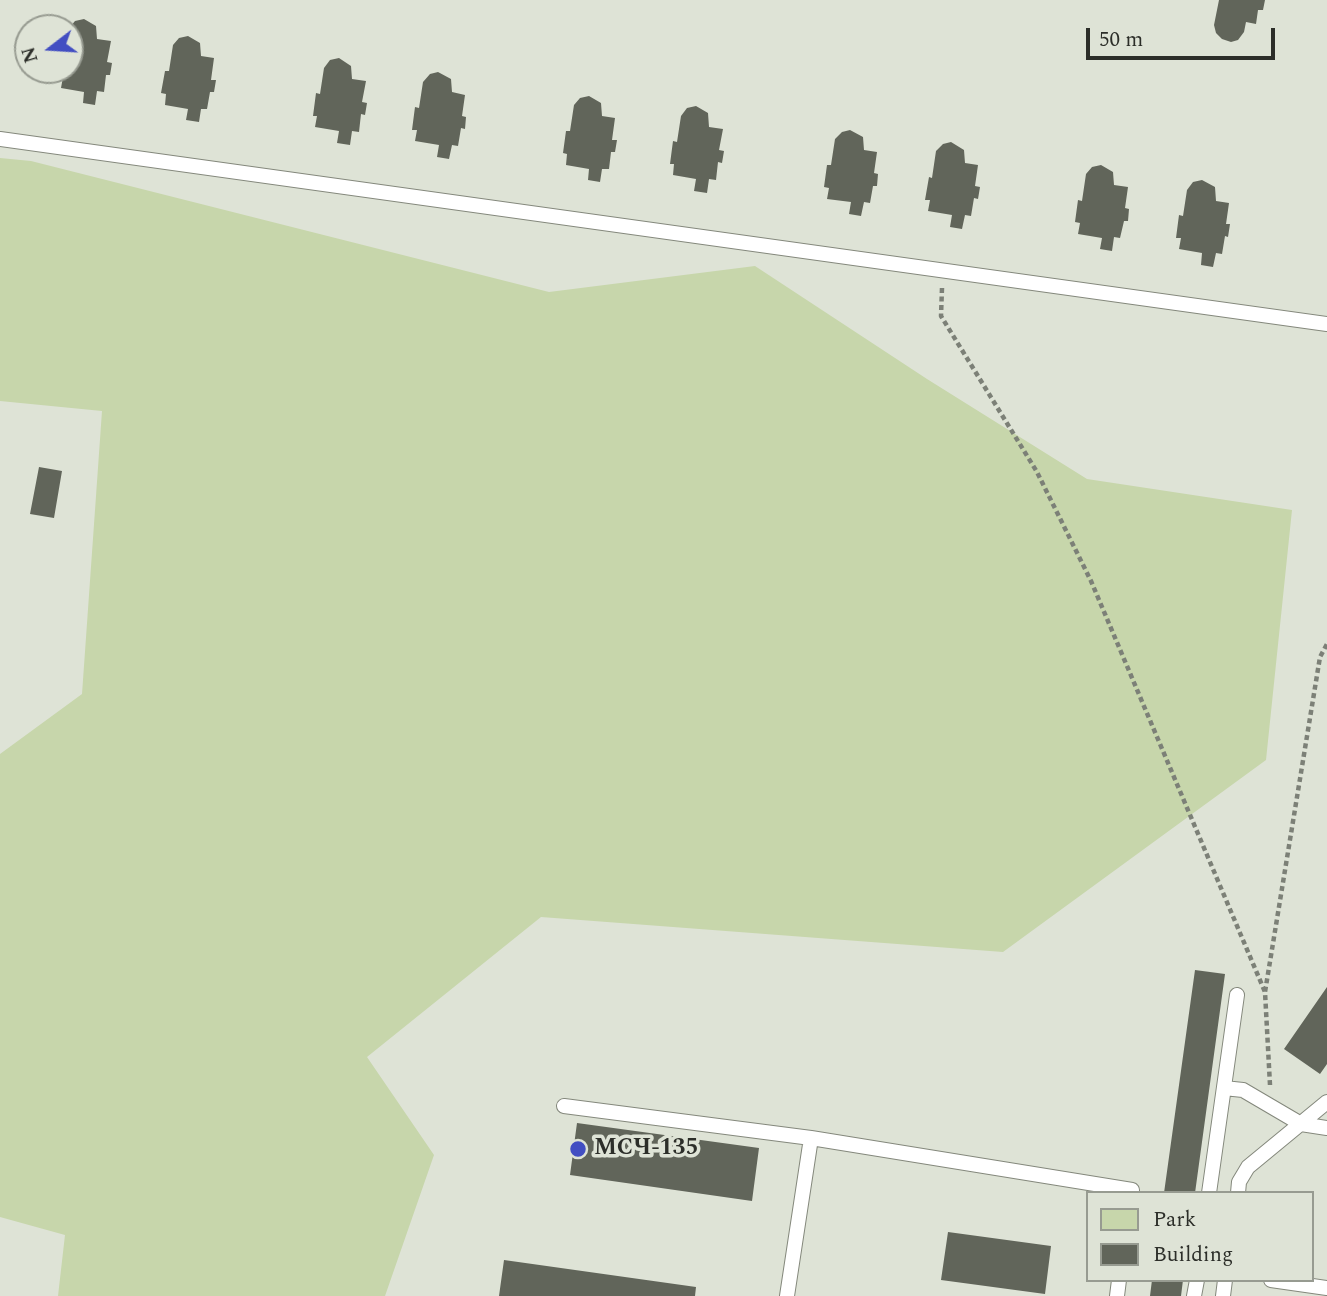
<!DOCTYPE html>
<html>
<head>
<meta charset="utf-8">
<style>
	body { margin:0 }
	#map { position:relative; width:1327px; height:1296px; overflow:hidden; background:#dee3d6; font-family:Spectral,serif }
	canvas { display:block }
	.legend { position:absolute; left:1086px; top:1191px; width:228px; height:91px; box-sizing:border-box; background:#dee3d6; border:2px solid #979b91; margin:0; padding:9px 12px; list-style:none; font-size:21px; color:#2c2e29 }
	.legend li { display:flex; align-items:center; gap:14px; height:35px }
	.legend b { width:35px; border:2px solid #979b91 }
	.north { position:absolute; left:14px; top:14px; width:70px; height:70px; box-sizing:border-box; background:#dee3d6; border:2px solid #979b91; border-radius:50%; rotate:253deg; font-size:19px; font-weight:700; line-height:28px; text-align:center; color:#2c2e29 }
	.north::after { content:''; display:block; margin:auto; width:24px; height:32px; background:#424ec2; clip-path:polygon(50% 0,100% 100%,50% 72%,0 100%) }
	.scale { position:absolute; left:1086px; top:28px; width:189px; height:32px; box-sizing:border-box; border:4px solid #2c2e29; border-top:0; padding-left:9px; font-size:21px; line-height:24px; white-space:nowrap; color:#2c2e29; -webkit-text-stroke:5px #dee3d6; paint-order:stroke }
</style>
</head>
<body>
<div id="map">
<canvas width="1327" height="1296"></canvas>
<ul class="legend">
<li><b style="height:19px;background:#c7d6ab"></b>Park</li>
<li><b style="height:19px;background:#61655a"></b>Building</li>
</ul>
<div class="north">N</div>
<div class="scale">50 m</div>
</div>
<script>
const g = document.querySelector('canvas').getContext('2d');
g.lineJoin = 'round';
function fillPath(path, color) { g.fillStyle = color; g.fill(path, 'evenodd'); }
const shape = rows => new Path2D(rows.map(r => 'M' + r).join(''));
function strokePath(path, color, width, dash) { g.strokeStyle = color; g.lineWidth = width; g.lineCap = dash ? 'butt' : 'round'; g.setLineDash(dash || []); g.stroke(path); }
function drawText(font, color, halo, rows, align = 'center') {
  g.font = font + ' Spectral,serif'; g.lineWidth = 7; g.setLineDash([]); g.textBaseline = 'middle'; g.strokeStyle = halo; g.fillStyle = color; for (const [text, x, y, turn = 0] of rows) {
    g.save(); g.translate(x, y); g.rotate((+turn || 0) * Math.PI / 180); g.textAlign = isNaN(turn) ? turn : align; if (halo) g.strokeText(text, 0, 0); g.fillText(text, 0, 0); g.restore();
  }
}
const green = shape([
	[0,158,31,161,549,292,755,266,927,379,1087,479,1292,510,1266,760,1003,952,541,917,367,1057,434,1155,385,1296,58,1296,65,1235,0,1217,0,754,82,694,102,411,0,401]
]);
const building = shape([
	[1219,0,1265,0,1263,10,1258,10,1256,24,1246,22,1244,32,1238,40,1231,42,1222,39,1216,33,1214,25],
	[84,19,96,26,97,39,111,41,107,62,112,63,110,75,106,75,104,92,97,91,95,105,83,103,84,92,61,88,63,77,57,76,59,70,70,70,70,27,75,21],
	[188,36,200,43,201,56,214,58,211,80,216,80,214,92,210,92,207,109,201,109,199,122,186,120,188,109,165,105,166,94,161,93,165,71,169,71,173,45,179,38],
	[339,58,351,66,352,79,366,81,362,102,367,103,365,115,361,114,359,132,352,131,350,145,337,143,339,131,315,127,317,116,313,116,316,93,320,94,324,68,330,60],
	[438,72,451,79,452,92,465,95,462,116,466,117,465,129,461,128,458,146,452,145,449,159,437,157,439,145,415,141,417,130,412,130,415,107,419,108,423,82,430,74],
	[589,96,601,103,602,116,615,118,612,140,617,140,615,152,611,152,609,169,602,169,600,182,588,180,589,169,566,165,567,154,563,153,566,131,570,131,574,105,580,98],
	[696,106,708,113,709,127,723,129,719,150,724,151,722,163,718,162,716,180,709,179,707,193,694,191,696,179,673,175,674,164,670,164,673,141,677,142,681,116,687,108],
	[850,130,863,137,864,150,877,152,874,173,878,174,877,186,873,186,870,203,864,202,861,216,849,214,851,202,827,199,829,188,824,187,827,165,831,165,835,139,842,132],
	[951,142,964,150,965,163,978,165,975,186,980,187,978,199,974,198,971,216,965,215,962,229,950,227,952,215,928,211,930,200,925,200,929,177,932,178,936,151,943,144],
	[1101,165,1113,172,1114,185,1128,187,1125,208,1129,209,1128,221,1124,221,1120,238,1114,237,1112,251,1100,249,1102,238,1078,234,1080,223,1075,222,1078,200,1082,201,1086,174,1092,167],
	[1202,180,1215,187,1216,201,1229,203,1226,224,1230,224,1228,237,1225,236,1222,254,1216,253,1213,267,1201,265,1202,253,1179,249,1181,238,1176,238,1179,215,1183,216,1187,190,1193,182],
	[39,467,62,471,54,518,30,514],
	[1195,970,1225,974,1195,1193,1164,1193],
	[1327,987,1327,1064,1320,1074,1284,1049],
	[577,1123,759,1148,752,1201,570,1175],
	[948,1232,1051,1246,1045,1294,941,1280],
	[504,1260,696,1287,695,1296,499,1296],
	[1152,1280,1183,1280,1181,1296,1150,1296]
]);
const path = shape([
	[942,288,941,316,1037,472,1091,581,1265,992],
	[1270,1085,1265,992,1320,657,1327,644]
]);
const service = shape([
	[0,139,1327,324],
	[1224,1088,1243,1090,1301,1124,1327,1128],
	[564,1106,811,1138],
	[1209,1193,1237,995],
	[1238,1193,1239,1182,1248,1167,1327,1102],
	[1271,1280,1327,1288],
	[787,1296,811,1138,1132,1190,1131,1193],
	[1117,1296,1119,1280],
	[1194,1296,1197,1280],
	[1223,1296,1225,1280]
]);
const markers = [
	[578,1149,9,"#424ec2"]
];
const poiNames = [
	["МСЧ-135",594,1149]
];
fillPath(green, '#c7d6ab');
fillPath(building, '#61655a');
strokePath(service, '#84887c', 16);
strokePath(path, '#7c8077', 4.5, [5, 3.5]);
strokePath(service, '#fff', 14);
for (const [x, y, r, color] of markers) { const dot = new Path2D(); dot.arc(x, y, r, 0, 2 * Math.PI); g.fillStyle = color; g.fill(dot); strokePath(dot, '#dee3d6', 2.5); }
drawText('bold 23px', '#2c2e29', '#dee3d6', poiNames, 'left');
</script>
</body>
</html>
